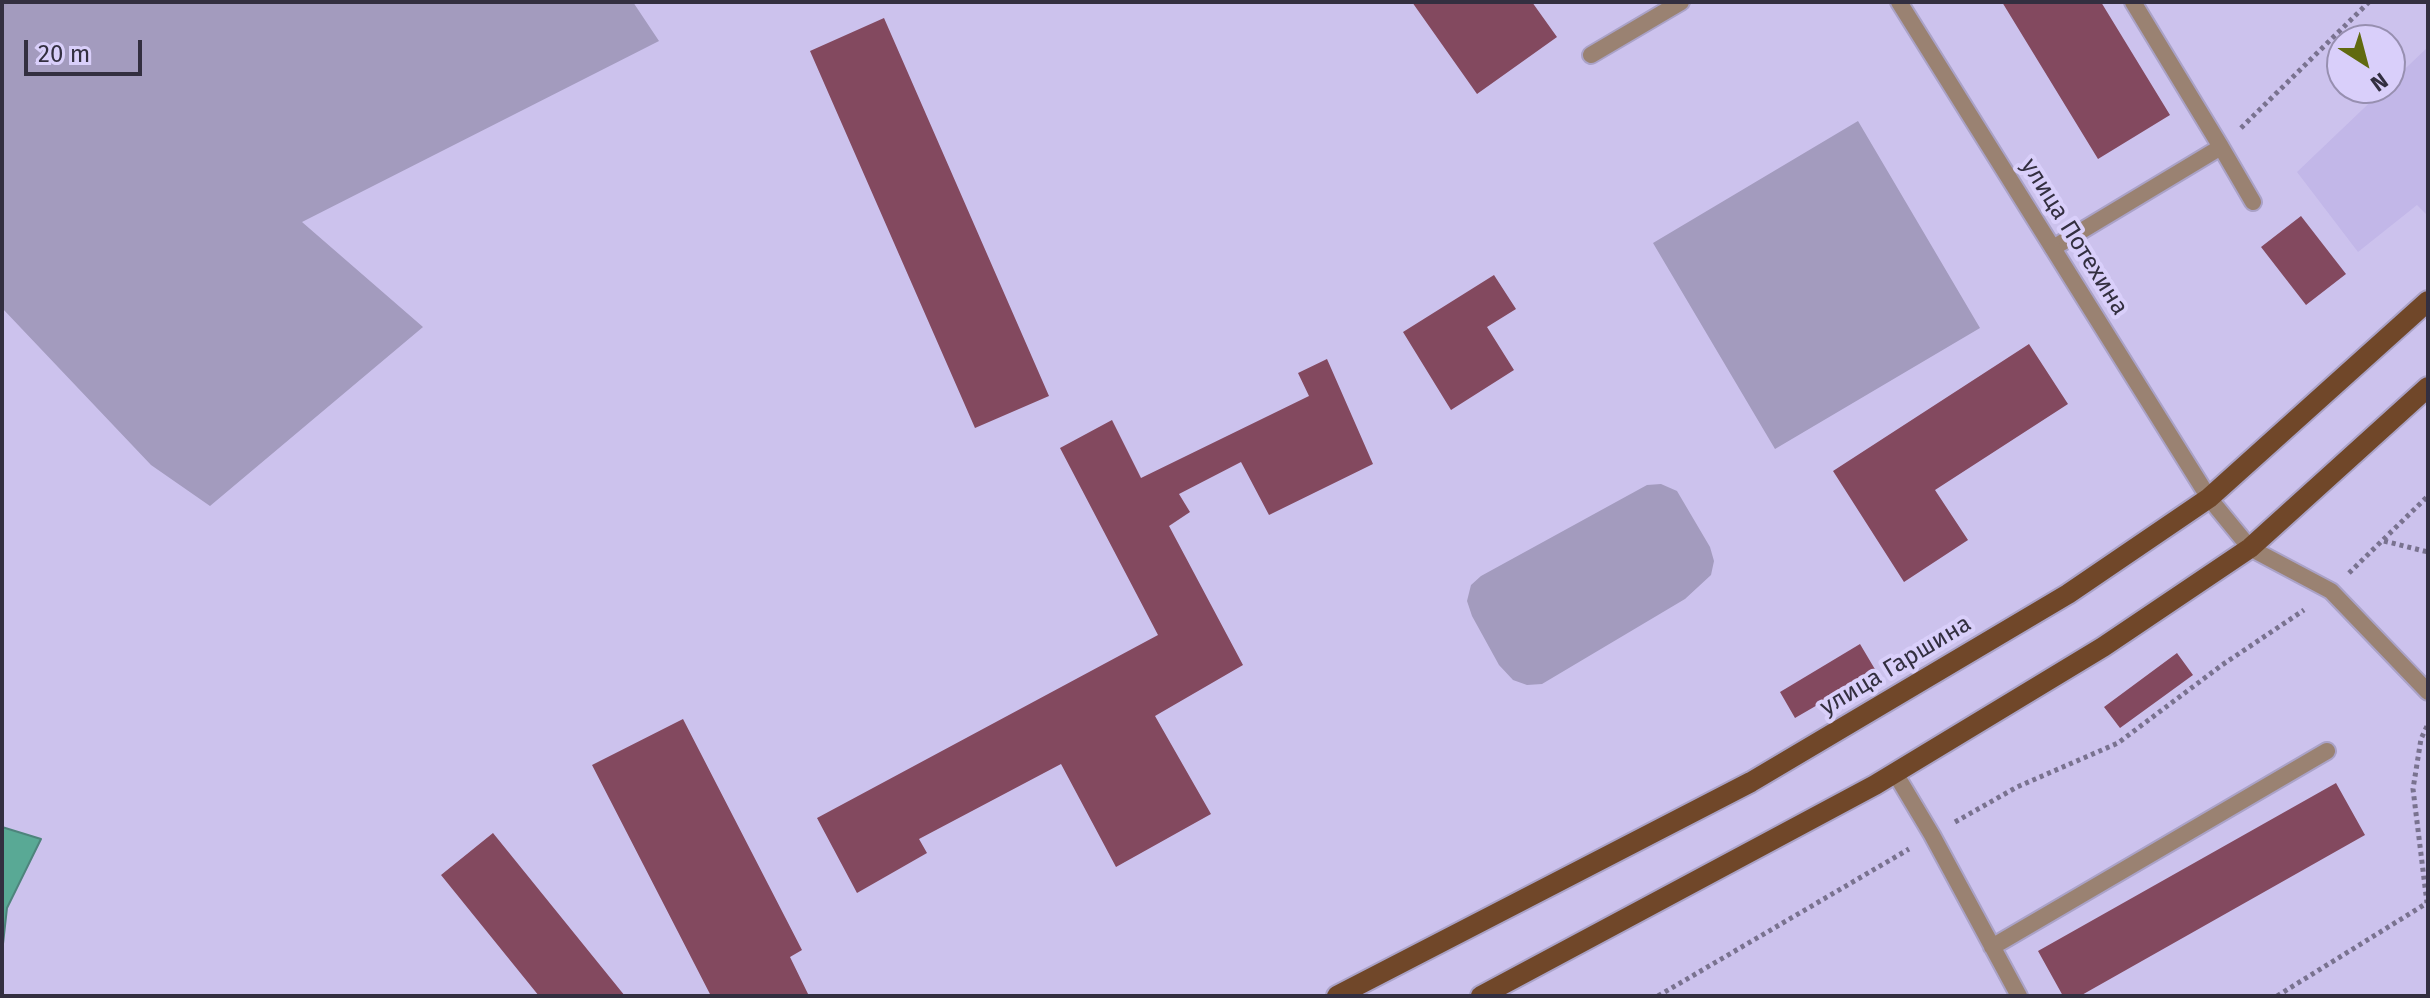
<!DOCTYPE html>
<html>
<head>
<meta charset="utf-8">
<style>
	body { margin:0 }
	#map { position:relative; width:2430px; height:998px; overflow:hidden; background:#ccc2ed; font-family:"Fira Sans",sans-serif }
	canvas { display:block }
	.frame { position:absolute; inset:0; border:4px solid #332f40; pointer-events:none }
	.north { position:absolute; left:2326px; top:24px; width:80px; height:80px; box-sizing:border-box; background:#d9cffa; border:2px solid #978fb0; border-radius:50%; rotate:144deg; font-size:22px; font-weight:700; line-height:32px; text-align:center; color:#332f40 }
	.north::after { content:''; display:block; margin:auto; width:28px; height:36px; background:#616a0f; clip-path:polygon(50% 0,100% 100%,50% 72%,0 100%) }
	.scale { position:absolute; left:24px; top:40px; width:118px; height:36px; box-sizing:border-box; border:4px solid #332f40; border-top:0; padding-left:10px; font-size:24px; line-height:28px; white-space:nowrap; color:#332f40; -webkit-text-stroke:6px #d9cffa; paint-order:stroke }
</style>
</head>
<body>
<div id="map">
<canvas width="2430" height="998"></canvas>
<div class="frame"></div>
<div class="north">N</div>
<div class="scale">20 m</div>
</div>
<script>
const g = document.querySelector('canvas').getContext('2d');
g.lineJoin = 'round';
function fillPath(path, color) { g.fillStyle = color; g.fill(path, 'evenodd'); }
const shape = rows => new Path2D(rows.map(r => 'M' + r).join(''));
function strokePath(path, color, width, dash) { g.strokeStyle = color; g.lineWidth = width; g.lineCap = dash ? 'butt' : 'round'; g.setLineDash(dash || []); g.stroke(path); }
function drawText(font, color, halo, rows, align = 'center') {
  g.font = font + ' "Fira Sans",sans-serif'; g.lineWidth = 8; g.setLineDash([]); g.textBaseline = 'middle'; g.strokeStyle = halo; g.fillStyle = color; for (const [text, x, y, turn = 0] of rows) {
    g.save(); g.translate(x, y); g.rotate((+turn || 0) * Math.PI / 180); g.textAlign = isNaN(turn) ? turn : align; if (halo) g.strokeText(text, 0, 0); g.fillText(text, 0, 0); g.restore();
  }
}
const built = shape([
	[2428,47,2428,216,2417,205,2358,252,2297,172,2385,88,2390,88,2390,83]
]);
const green = shape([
	[2,2,633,2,659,41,302,222,423,327,210,506,151,465,2,308],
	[1858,121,1980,328,1775,449,1653,243],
	[1661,484,1677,491,1710,547,1714,561,1711,575,1685,599,1542,684,1527,685,1513,680,1499,665,1472,616,1467,601,1471,585,1481,576,1647,485]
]);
const water = shape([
	[2,827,41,839,7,908,2,953,2,827]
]);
const building = shape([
	[1412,2,1532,2,1557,37,1477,94],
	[2002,2,2101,2,2170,115,2098,159],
	[884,18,1049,396,975,428,810,51],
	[2301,216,2346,274,2306,305,2261,247],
	[1494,275,1516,309,1487,327,1514,370,1451,410,1403,332],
	[2029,344,2068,404,1935,490,1968,540,1904,582,1833,471],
	[1327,359,1373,464,1269,515,1241,462,1179,494,1190,512,1169,526,1243,665,1155,716,1211,814,1116,867,1061,764,919,839,927,853,857,893,817,818,1158,635,1060,448,1112,420,1141,478,1309,396,1298,373],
	[1860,644,1876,671,1795,718,1780,692],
	[2177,653,2193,675,2120,728,2104,707],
	[683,719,802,950,790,957,809,996,711,996,592,765],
	[2336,783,2365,835,2080,996,2063,996,2038,951],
	[493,833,625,996,539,996,441,875]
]);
const path = shape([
	[2241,128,2369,2],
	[2384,541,2428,552],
	[2349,573,2428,496],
	[1955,822,2017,787,2118,743,2222,665,2304,610],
	[1658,996,1909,849],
	[2277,996,2427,903,2413,789,2421,739,2428,724]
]);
const service = shape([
	[1591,55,1681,2],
	[2221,147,2253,202],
	[2053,248,2221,147,2133,2],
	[2250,548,2331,591,2428,692],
	[1895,773,1932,835,2019,996],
	[1992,947,2327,751]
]);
const tertiary = shape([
	[1899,2,2209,498,2250,548]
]);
const primary = shape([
	[1337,996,1751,782,2068,594,2209,498,2428,301],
	[1481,996,1875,785,2103,647,2250,548,2428,387]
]);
const streetNames = [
	["улица Потехина",2074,237,58],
	["улица Гаршина",1896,666,-31]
];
fillPath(built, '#c2b7e8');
fillPath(green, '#a39bbe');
fillPath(water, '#59a995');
strokePath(water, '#4e847c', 2);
fillPath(building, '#83495f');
strokePath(service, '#aaa2c7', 20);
strokePath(tertiary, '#aaa2c7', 20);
strokePath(primary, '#aaa2c7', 24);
strokePath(path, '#79728f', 5, [4, 4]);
strokePath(service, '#9a8272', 16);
strokePath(tertiary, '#9a8272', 16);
strokePath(primary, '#704729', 20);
drawText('24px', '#332f40', '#d9cffa', streetNames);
</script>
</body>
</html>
